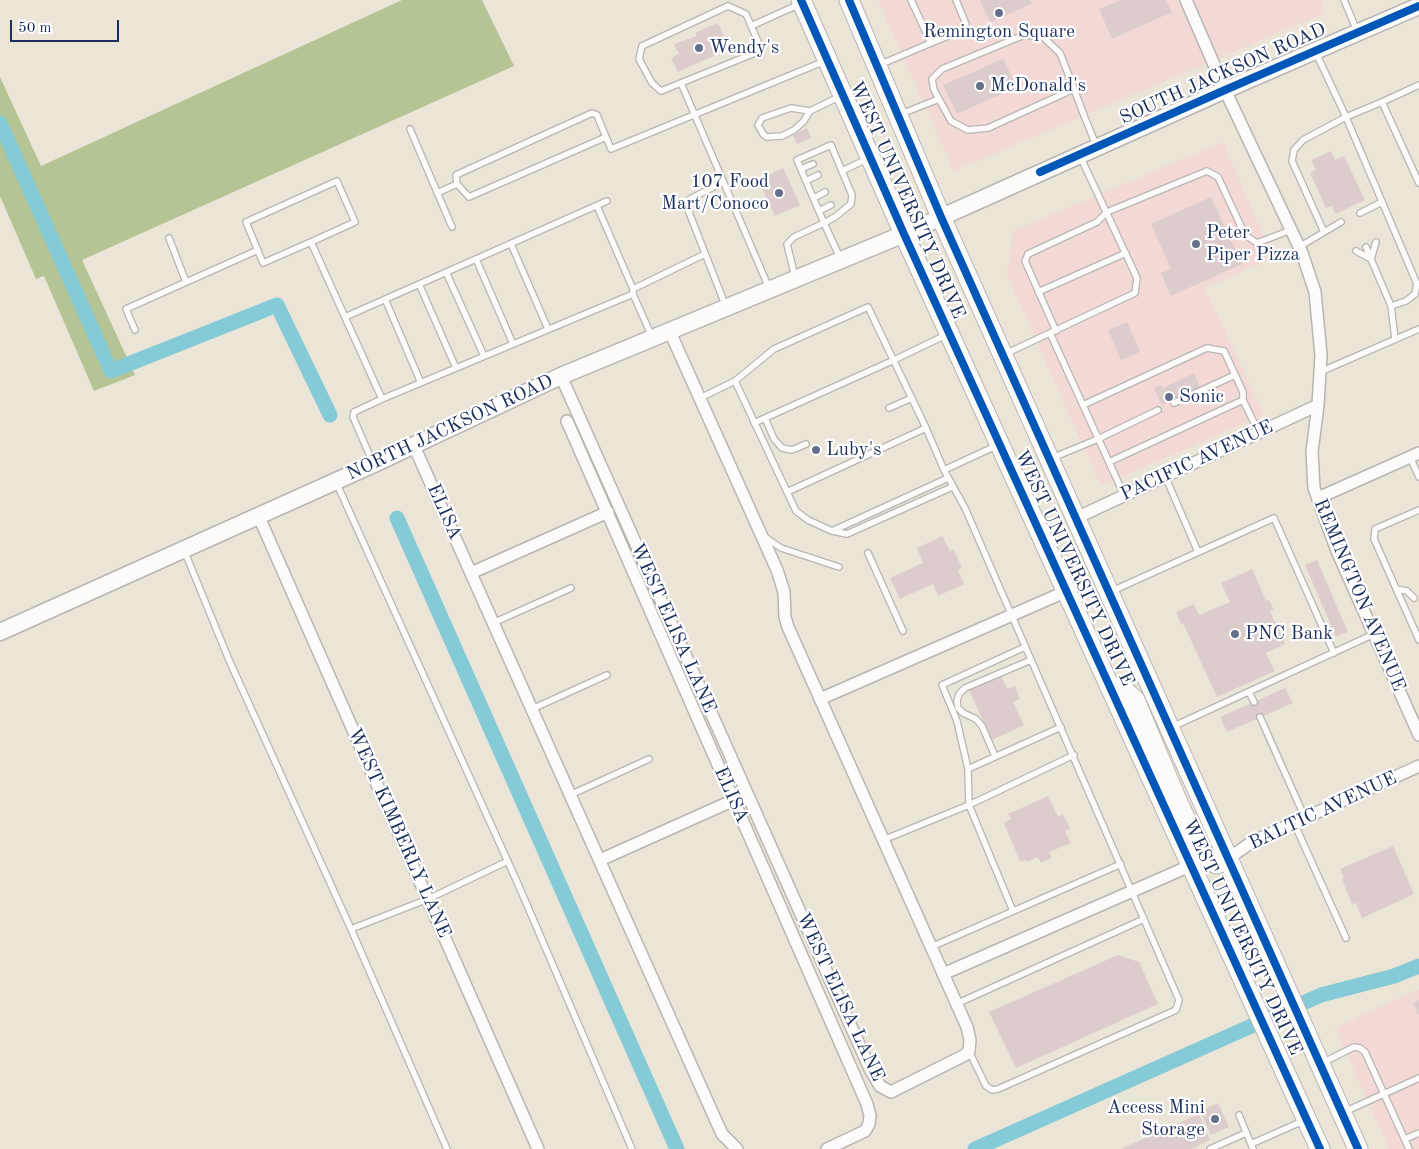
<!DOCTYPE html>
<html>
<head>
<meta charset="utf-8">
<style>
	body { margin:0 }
	#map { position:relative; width:1419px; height:1149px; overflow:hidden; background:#ebe5d8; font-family:"Old Standard TT",serif }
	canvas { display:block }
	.scale { position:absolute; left:10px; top:20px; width:109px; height:22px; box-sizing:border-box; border:2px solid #1b2f5e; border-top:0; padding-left:6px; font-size:15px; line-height:18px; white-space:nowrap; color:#1b2f5e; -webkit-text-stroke:4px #fff; paint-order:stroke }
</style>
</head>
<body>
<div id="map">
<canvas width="1419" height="1149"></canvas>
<div class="scale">50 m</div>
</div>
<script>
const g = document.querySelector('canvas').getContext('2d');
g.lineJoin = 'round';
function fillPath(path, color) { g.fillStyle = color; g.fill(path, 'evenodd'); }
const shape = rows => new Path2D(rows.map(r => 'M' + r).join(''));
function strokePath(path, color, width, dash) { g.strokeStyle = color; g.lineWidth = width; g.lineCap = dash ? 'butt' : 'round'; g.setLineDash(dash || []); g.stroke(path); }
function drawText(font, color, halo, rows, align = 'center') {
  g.font = font + ' "Old Standard TT",serif'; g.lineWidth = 4.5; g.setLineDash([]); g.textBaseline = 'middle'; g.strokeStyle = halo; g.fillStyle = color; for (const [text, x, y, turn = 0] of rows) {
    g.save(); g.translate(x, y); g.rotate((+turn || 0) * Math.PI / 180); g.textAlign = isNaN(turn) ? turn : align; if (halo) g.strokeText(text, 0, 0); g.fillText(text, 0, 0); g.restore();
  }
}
const built = shape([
	[878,0,1320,0,1325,13,954,171],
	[1223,142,1273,258,1205,288,1264,415,1101,486,1007,275,1013,231],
	[1419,989,1419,1149,1389,1149,1335,1028]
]);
const forest = shape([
	[402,0,482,0,514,66,82,260,135,375,94,391,44,276,36,279,0,196,0,77,41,166]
]);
const canal = shape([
	[0,123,111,371,277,305,330,415],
	[397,518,677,1149],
	[975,1149,1321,995,1394,976,1419,966]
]);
const building = shape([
	[980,0,1030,0,1032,4,990,22],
	[1121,0,1166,0,1172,12,1112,39,1099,9],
	[718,23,728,46,717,51,718,54,678,72,671,58,679,54,674,44,697,36,695,33],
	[1003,59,1017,87,957,114,943,85],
	[807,128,811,138,797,144,793,135],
	[1331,151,1335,160,1344,156,1365,200,1335,214,1332,206,1326,208,1310,173,1316,170,1311,160],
	[783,168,800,205,775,216,758,180],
	[1211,197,1242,264,1171,296,1161,273,1171,269,1151,224],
	[1127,322,1140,352,1121,360,1108,330],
	[1194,373,1200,387,1162,405,1154,388,1161,385,1163,388],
	[942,536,950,551,953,549,962,568,958,570,964,584,938,596,933,584,900,599,890,578,923,563,917,548],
	[1317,560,1348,632,1336,637,1305,565],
	[1252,569,1266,601,1269,600,1274,610,1270,611,1285,644,1266,653,1275,671,1217,697,1183,623,1181,624,1176,612,1194,604,1199,615,1230,602,1221,583],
	[1001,676,1007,689,1015,686,1020,699,1013,702,1024,725,992,740,969,690],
	[1285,688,1293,703,1227,732,1220,717],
	[1048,796,1058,817,1063,814,1070,829,1065,831,1071,843,1049,852,1052,858,1041,863,1038,857,1027,862,1026,859,1020,862,1004,823,1011,819,1008,814],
	[1393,846,1414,894,1362,918,1356,903,1352,904,1342,879,1344,878,1340,869],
	[1118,955,1139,962,1158,1004,1016,1068,989,1012],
	[1419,1000,1419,1016,1413,1003],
	[1218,1103,1229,1127,1211,1135,1200,1111],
	[1199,1114,1210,1140,1191,1149,1121,1149]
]);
const lane = shape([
	[911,0,931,43,963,30,966,24,956,0],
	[1344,0,1357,31],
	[728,6,746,14,759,44,755,53,661,91,652,83,639,59,642,46,728,6],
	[751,26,800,4],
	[1316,53,1346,117,1382,102],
	[879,65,931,43],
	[681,83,769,288],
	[1419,85,1382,102,1419,183],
	[1074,89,988,128,968,130,951,121,934,90,932,79,942,69,1024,35,1043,37,1060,53,1074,89,1085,118,1096,145],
	[810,111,791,108,762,118,758,125,763,134,767,137,782,136,794,130,803,122,810,111,841,96],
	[901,114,939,99],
	[410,129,452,227],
	[606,137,469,197,457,184,456,175,592,113,597,115,606,137,611,149,825,61],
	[801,169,813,164],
	[842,171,867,159],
	[806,181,818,175],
	[723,182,690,199,687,207,726,307],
	[437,193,457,184],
	[814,198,825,192],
	[597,206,633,289],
	[819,211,831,205],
	[1360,213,1382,202],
	[1324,232,1292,161,1294,150,1303,140,1346,117,1417,284,1415,294,1406,301,1391,306],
	[169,238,186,282],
	[311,242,355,222,337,181,246,222,263,263,311,242,382,399,633,294],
	[511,244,548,329],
	[1299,247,1341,222],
	[1366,247,1371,259],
	[1356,251,1371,259,1391,306,1395,339],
	[476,259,513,344],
	[1371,259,1376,242],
	[446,272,484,356],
	[795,277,787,244,794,237,824,223,835,217,851,204,852,195,831,145,797,160,824,223,841,260],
	[419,284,456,368],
	[1038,292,1126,253],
	[385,299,421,383],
	[345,317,607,201],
	[135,330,126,309,258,250],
	[1056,331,1025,261,1028,254,1097,222,1107,212,1207,171,1218,177,1245,235,1257,243,1291,230],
	[1050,333,1124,495],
	[652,337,633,294,633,289,705,254],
	[1005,354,1135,293,1137,278,1080,156],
	[1320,372,1419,329],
	[735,381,796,511,808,520,832,531,847,534,952,487],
	[700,398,735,381,774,349,868,307,926,428],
	[1243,400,1259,433],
	[1174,403,1235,375],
	[1083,405,1207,348,1224,351,1243,392,1243,400,1109,462],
	[889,408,912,398],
	[765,418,774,439,782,448,792,450,806,444],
	[754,423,894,360,948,334],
	[1410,457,1419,477],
	[1052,458,1098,439,1158,410],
	[373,463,353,417,354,412,382,399],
	[944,470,965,508,1179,1000,1176,1010,998,1089,992,1090,986,1086,969,1051],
	[1165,476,1198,552],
	[336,482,518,884,632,1149],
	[787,492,926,428,944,470,998,445],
	[1419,510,1375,529,1374,539,1419,640],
	[832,531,948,478],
	[765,537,781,548,839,567],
	[184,550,229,660,351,929,447,1149],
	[868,553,903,631],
	[1396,589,1407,591,1414,598],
	[1112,591,1274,518,1334,653],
	[493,623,571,588],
	[1249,692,1254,702],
	[532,709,607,675],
	[1260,717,1305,818],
	[1172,727,1374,634],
	[995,756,982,726,976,719,963,713,958,708,957,701,959,694,965,688,1031,660],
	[968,769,1061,727],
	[570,795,649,759],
	[1294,823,1346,938],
	[883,840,969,805,1074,755],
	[1013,911,969,805,968,769,957,721,942,685,1025,647],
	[351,929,428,899,508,861],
	[931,947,1121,864],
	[956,1004,1144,919],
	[1324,1062,1354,1047,1360,1048,1365,1052,1409,1149],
	[1344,1112,1419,1078],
	[1239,1115,1251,1144],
	[1405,1139,1419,1133],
	[1210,1149,1246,1133],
	[1253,1149,1251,1144,1303,1121]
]);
const street = shape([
	[1186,0,1225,90,1302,253,1315,292,1321,355,1318,405,1312,452,1314,488,1337,551,1419,735],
	[561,376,870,1069,880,1086,891,1092,965,1055,969,1051,970,1040,967,1027,788,627,785,617,784,592,777,570,670,332],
	[567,421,867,1104,870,1116,869,1124,865,1131,827,1149],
	[414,446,722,1134,737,1149],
	[1318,498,1419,453],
	[259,517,538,1149],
	[1076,518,1318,405],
	[471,573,608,512],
	[820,699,1067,591],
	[1229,858,1252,842,1419,766],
	[600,860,734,800],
	[943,974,1192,865]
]);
const secondary = shape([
	[0,632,374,464,561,376,904,234,1225,90,1419,6]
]);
const primary = shape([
	[801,0,904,234,1320,1149],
	[849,0,941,217,1358,1149],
	[1110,686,1123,689,1135,700,1179,805,1201,850,1210,861,1217,864,1229,858]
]);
const cycleway = shape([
	[801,0,904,234,1320,1149],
	[849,0,941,217,1358,1149],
	[1040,172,1225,90,1419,6]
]);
const markers = [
	[999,13,5,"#646f89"],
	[699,48,5,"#646f89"],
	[980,86,5,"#646f89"],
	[779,193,5,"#646f89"],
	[1196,244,5,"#646f89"],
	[1169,397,5,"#646f89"],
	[816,450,5,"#646f89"],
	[1235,634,5,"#646f89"],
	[1215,1119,5,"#646f89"]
];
const poiNames = [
	["Remington Square",999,32,"center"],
	["Wendy's",709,48],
	["McDonald's",990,86],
	["107 Food",769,182,"right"],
	["Mart/Conoco",769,204,"right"],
	["Peter",1206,233],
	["Piper Pizza",1206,255],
	["Sonic",1179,397],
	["Luby's",826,450],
	["PNC Bank",1245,634],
	["Access Mini",1205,1108,"right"],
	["Storage",1205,1130,"right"]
];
const streetNames = [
	["SOUTH JACKSON ROAD",1223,74,-24],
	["WEST UNIVERSITY DRIVE",907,200,66],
	["NORTH JACKSON ROAD",450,428,-25],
	["PACIFIC AVENUE",1197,461,-25],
	["ELISA",444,512,66],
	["WEST UNIVERSITY DRIVE",1074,568,65],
	["REMINGTON AVENUE",1359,595,67],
	["WEST ELISA LANE",673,628,66],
	["ELISA",731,795,66],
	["BALTIC AVENUE",1323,811,-25],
	["WEST KIMBERLY LANE",399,833,66],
	["WEST UNIVERSITY DRIVE",1242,937,65],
	["WEST ELISA LANE",840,997,65]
];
fillPath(built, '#f2d9d5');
fillPath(forest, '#b4c494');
strokePath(canal, '#85cad7', 15);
fillPath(building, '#dcc');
strokePath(lane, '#b7b5b2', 8);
strokePath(street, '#b7b5b2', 14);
strokePath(secondary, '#b7b5b2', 19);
strokePath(primary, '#b7b5b2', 21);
strokePath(lane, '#fcfbf9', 5.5);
strokePath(street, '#fcfbf9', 11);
strokePath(secondary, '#fcfbf9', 16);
strokePath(primary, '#fcfbf9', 19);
strokePath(cycleway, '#0057b8', 8);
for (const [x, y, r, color] of markers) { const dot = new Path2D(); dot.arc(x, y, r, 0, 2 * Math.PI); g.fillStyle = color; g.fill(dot); strokePath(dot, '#fff', 2); }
drawText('19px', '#1b2f5e', '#fff', poiNames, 'left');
drawText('19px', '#1b2f5e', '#fff', streetNames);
</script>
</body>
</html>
